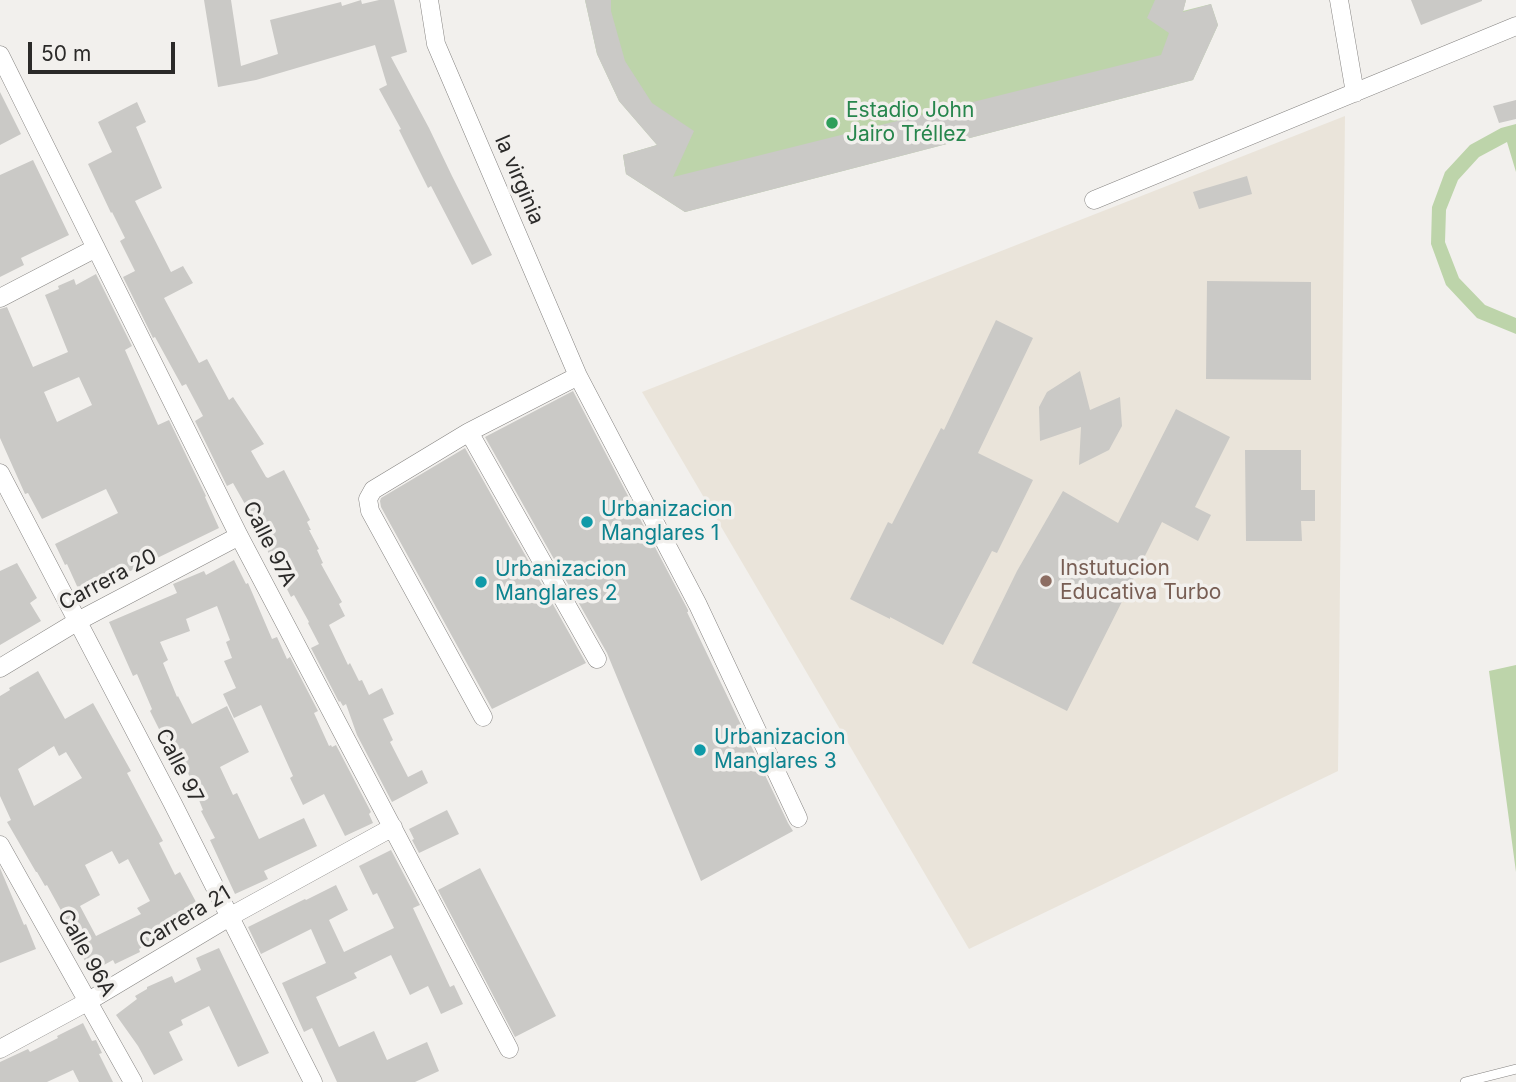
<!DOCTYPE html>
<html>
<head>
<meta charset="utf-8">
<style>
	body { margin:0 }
	#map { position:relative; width:1516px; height:1082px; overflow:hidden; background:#f2f0ed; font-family:Inter,sans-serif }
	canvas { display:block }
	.scale { position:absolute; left:28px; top:42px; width:147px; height:32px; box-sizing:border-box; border:4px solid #2b2a29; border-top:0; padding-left:9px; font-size:21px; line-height:24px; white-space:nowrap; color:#2b2a29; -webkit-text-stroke:5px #f2f0ed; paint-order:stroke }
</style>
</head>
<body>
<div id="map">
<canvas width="1516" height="1082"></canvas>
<div class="scale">50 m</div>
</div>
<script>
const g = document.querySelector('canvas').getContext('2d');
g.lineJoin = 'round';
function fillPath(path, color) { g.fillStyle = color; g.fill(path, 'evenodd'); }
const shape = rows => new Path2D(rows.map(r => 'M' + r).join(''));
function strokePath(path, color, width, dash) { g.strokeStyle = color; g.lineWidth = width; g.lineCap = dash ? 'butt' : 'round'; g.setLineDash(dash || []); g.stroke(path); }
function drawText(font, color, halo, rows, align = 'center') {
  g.font = font + ' Inter,sans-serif'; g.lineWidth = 7; g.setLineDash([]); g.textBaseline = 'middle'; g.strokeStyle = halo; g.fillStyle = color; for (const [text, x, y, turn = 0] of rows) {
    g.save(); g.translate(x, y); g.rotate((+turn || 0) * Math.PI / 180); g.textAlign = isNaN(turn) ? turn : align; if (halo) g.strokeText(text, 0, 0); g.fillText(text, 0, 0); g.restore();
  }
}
const built = shape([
	[1345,116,1338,771,969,949,642,392]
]);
const green = shape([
	[585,0,1186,0,1183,11,1211,4,1218,25,1193,80,685,212,626,174,623,155,657,145,619,101,597,54],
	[1516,124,1516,172,1507,142,1479,157,1458,180,1446,210,1445,242,1459,278,1485,305,1516,318,1516,334,1477,318,1446,285,1431,244,1432,207,1445,172,1470,145,1501,128],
	[1516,665,1516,872,1489,671]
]);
const building = shape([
	[204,0,231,0,241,66,278,54,270,20,341,2,342,6,361,0,362,4,379,0,394,0,407,52,391,57,429,128,452,176,492,255,472,265,431,186,428,188,399,130,401,129,379,89,387,85,375,45,256,80,218,87],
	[585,0,611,0,611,11,625,61,652,103,694,131,673,177,1161,55,1169,33,1147,18,1155,0,1186,0,1183,12,1211,4,1218,25,1193,80,685,212,626,174,623,155,657,145,619,101,597,54],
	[1411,0,1482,0,1482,1,1421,25],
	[0,92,21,134,0,145],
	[1516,100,1516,119,1499,123,1493,106],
	[137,102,146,122,136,127,162,188,135,201,171,272,183,266,193,283,164,298,199,363,207,359,229,400,233,397,264,444,251,451,266,477,268,478,284,470,310,520,307,522,311,530,309,530,319,549,317,550,323,563,321,564,342,602,339,604,345,616,329,625,348,665,350,663,359,681,362,680,369,695,382,688,394,714,383,719,393,740,390,742,408,777,422,770,428,783,392,802,357,735,346,704,343,706,340,701,339,702,311,648,319,644,308,623,309,622,294,595,291,597,257,530,259,529,233,483,227,486,195,421,203,416,186,384,182,386,155,337,153,338,123,277,135,271,120,241,125,238,112,212,111,213,88,164,112,152,98,122],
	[33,160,69,235,21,258,24,265,0,277,0,175],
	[1247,176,1252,194,1199,209,1193,192],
	[96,274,132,346,125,350,158,425,169,420,206,496,205,497,219,528,81,595,67,564,65,565,55,544,118,513,106,489,42,519,28,493,25,494,0,438,0,309,7,307,33,367,68,352,45,295,59,289,58,286,74,279,76,285],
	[79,377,92,405,57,422,44,392],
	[1207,281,1311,282,1311,380,1206,379],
	[996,320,1033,338,978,453,1033,480,997,553,992,551,943,645,890,617,890,619,850,599,888,522,892,524,941,428,944,430],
	[1080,371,1090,410,1120,397,1122,426,1109,450,1079,465,1081,427,1040,441,1039,407,1047,392],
	[573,391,688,610,688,612,687,612,788,823,793,831,701,881,607,653,485,437],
	[1176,409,1230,437,1195,507,1211,515,1198,541,1162,522,1067,711,972,663,1017,571,1063,491,1118,523],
	[465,448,586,663,492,709,381,507,380,501,381,498],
	[1245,450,1301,450,1301,490,1315,490,1315,521,1301,521,1302,541,1246,541],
	[234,560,246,584,248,583,272,639,277,637,287,659,290,657,318,711,314,713,329,746,331,745,332,747,336,745,371,812,369,814,373,823,345,836,324,794,303,805,290,778,293,776,261,705,234,718,223,694,236,688,224,661,232,658,226,642,230,640,217,606,186,619,190,631,160,642,168,660,163,663,177,697,178,696,192,724,227,706,249,752,220,767,233,795,237,793,259,839,304,818,317,846,264,871,268,879,235,894,210,840,215,838,201,811,203,810,180,753,176,755,164,731,161,733,150,711,152,709,137,674,133,676,109,622,177,593,173,584,204,571,206,575],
	[17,563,37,598,30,603,41,621,0,645,0,571],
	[38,671,65,719,93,703,131,771,127,773,163,841,159,843,175,875,180,872,203,915,139,949,140,952,115,964,113,960,91,972,66,926,69,925,47,885,45,886,37,872,36,872,7,822,11,820,0,796,0,696,10,690,9,688],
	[54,746,59,756,66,752,82,778,34,806,18,769],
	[112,851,119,864,128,859,150,901,137,908,141,914,96,936,80,906,100,895,85,865],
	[447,810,459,834,419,853,412,840,414,839,409,829],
	[391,850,420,905,413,908,450,987,454,985,463,1004,441,1014,428,986,410,995,391,955,354,973,357,978,316,997,339,1047,374,1031,387,1060,427,1042,439,1071,415,1082,337,1082,312,1028,304,1032,282,983,326,963,311,929,261,954,248,927,305,899,306,900,336,885,348,910,329,920,344,952,394,928,377,893,373,895,359,866],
	[0,868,24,925,26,924,36,949,0,963],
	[480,868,556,1016,515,1037,438,890],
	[219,948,269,1053,238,1067,209,1006,181,1020,183,1025,169,1032,183,1060,154,1075,138,1046,116,1015,137,999,135,996,147,989,147,987,172,976,175,983,201,970,196,958],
	[83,1023,92,1041,96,1040,102,1053,99,1054,113,1082,79,1082,73,1070,47,1082,0,1082,0,1062,28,1049,30,1052,58,1038,57,1036]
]);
const lane = shape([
	[1465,1082,1516,1069]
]);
const street = shape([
	[429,0,436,44,578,376],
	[1339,0,1355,93],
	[0,55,239,536,509,1049],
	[1094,200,1516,26],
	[0,298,96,248],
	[469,432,597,659],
	[0,473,172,802,313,1082],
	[0,668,78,621,239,536],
	[483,717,370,511,368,499,373,490,469,432,578,376,698,605,798,818],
	[0,845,133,1082],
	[0,1049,87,1002,231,916,393,827]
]);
const markers = [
	[832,123,7,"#2e9e5b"],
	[587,522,7,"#0f9aa8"],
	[1046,581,7,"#8d6e63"],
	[481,582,7,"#0f9aa8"],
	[700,750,7,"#0f9aa8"]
];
const leisureNames = [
	["Estadio John",846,111],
	["Jairo Tréllez",846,135]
];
const streetNames = [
	["la virginia",519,180,67],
	["Calle 97A",269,544,63],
	["Carrera 20",108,580,-28],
	["Calle 97",179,766,63],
	["Carrera 21",185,918,-31],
	["Calle 96A",86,953,61]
];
const cultureNames = [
	["Urbanizacion",601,510],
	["Manglares 1",601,534],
	["Urbanizacion",495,570],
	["Manglares 2",495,594],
	["Urbanizacion",714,738],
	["Manglares 3",714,762]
];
const educationNames = [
	["Instutucion",1060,569],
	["Educativa Turbo",1060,593]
];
fillPath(built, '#eae4da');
fillPath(green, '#bdd4aa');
fillPath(building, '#cac9c6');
strokePath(lane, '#858381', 10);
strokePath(street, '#858381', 19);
strokePath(lane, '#fff', 9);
strokePath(street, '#fff', 18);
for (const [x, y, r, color] of markers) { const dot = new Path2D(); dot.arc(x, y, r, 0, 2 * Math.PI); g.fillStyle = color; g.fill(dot); strokePath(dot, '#f2f0ed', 2.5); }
drawText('21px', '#27864d', '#f2f0ed', leisureNames, 'left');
drawText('21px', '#2b2a29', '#f2f0ed', streetNames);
drawText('21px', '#0d838f', '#f2f0ed', cultureNames, 'left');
drawText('21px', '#785e54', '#f2f0ed', educationNames, 'left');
</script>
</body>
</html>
